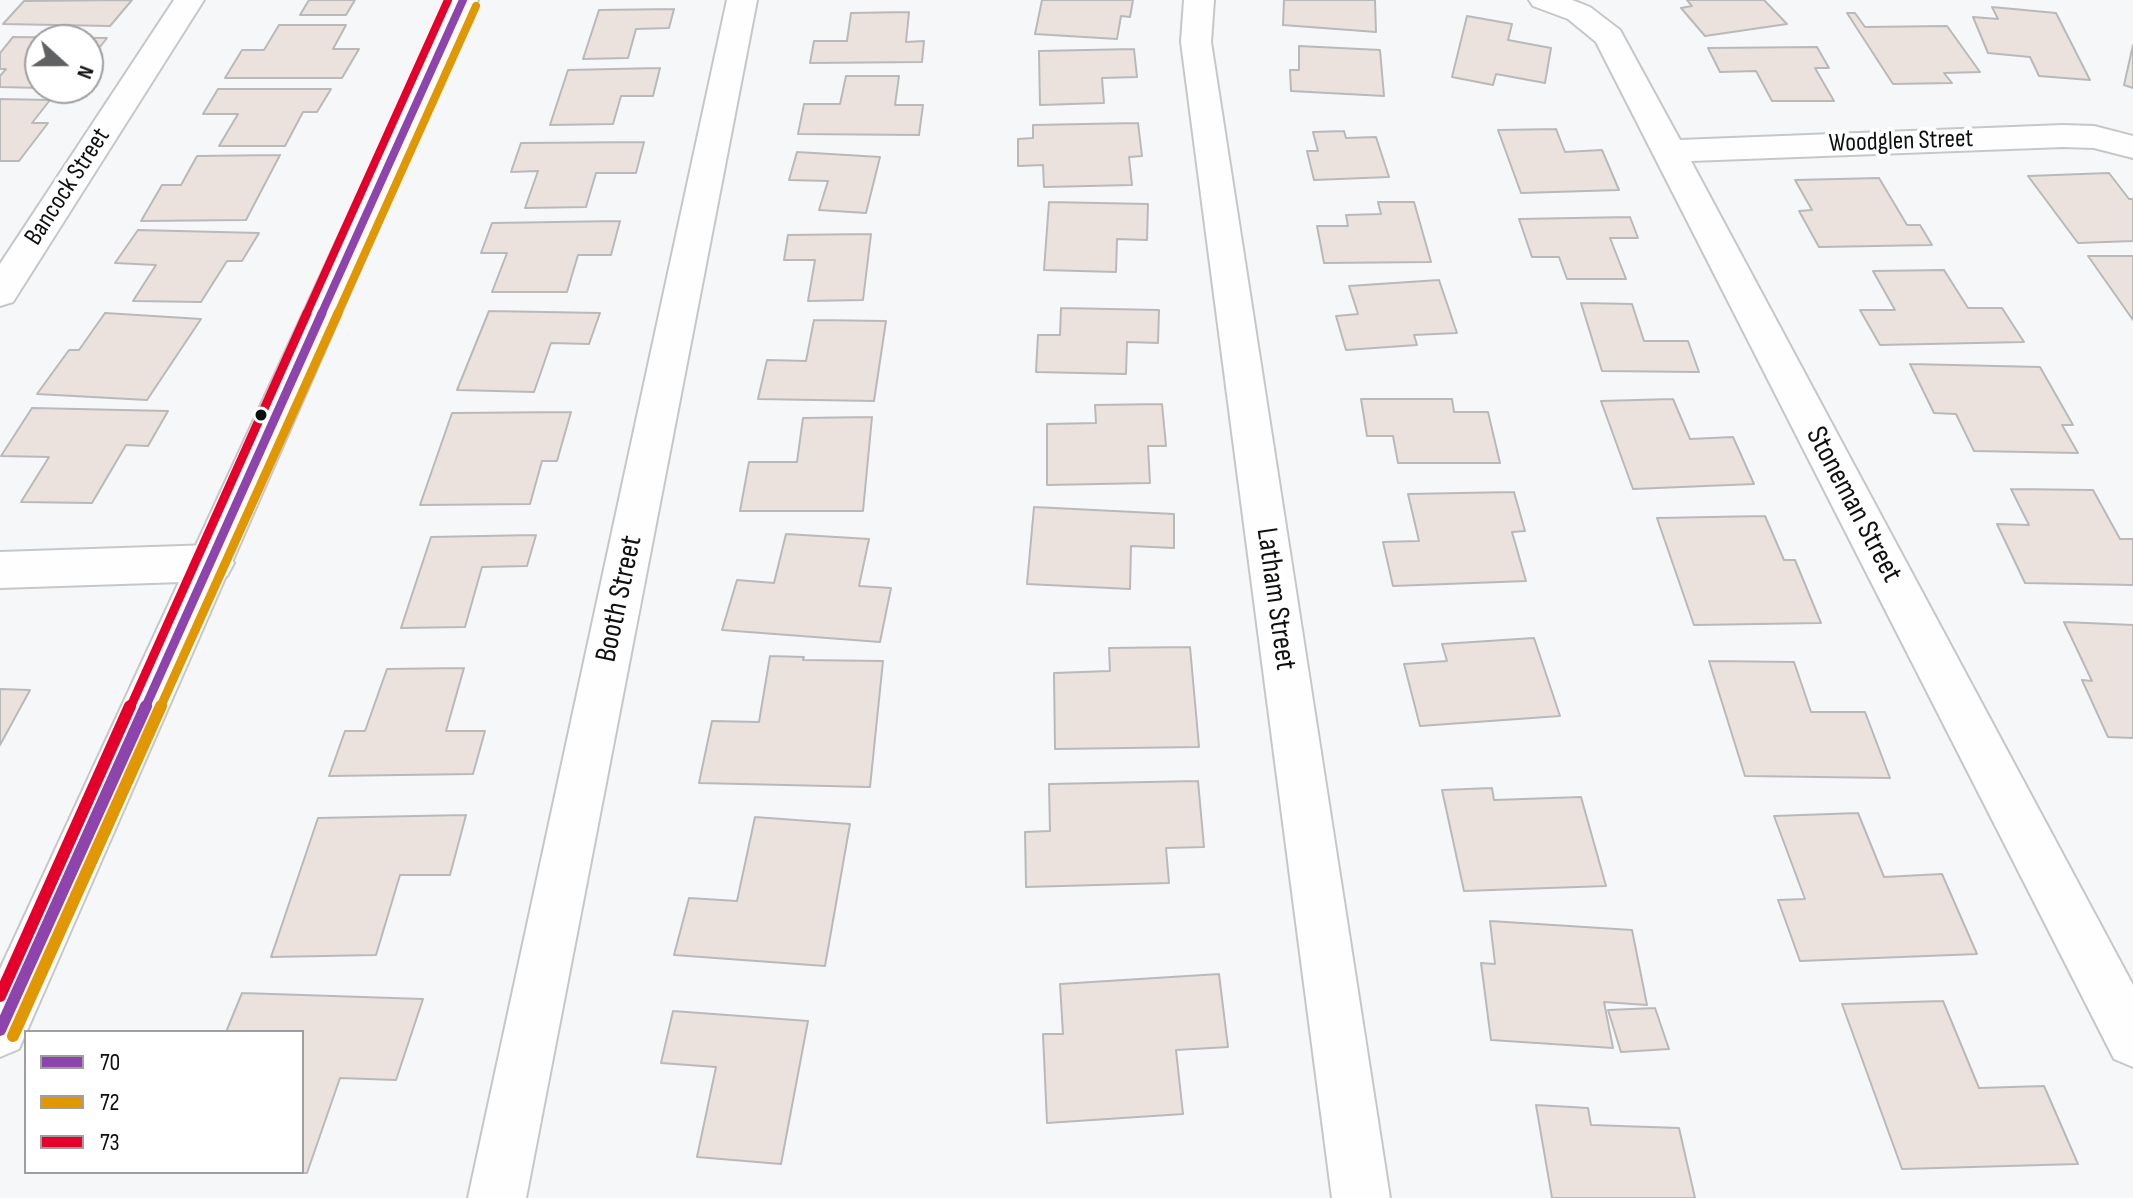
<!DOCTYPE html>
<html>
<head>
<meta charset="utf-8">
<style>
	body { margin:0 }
	#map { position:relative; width:2133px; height:1198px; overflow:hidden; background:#f5f7f9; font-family:"Sofia Sans Condensed",sans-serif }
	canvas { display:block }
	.legend { position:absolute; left:24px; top:1030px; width:280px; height:144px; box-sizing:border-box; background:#fff; border:2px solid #9f9fa0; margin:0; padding:10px 14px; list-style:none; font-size:24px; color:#0f1011 }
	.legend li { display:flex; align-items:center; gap:16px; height:40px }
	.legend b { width:40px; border:2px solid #9f9fa0 }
	.north { position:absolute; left:24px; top:24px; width:80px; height:80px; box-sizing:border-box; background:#fff; border:2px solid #9f9fa0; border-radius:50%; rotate:111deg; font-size:22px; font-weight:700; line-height:32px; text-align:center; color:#0f1011 }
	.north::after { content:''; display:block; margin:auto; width:28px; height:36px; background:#606162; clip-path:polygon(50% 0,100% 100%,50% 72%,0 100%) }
</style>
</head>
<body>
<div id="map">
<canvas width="2133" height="1198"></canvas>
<ul class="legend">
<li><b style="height:10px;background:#8e44ad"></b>70</li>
<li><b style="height:10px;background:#e09702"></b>72</li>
<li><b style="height:10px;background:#e4002b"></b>73</li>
</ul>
<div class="north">N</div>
</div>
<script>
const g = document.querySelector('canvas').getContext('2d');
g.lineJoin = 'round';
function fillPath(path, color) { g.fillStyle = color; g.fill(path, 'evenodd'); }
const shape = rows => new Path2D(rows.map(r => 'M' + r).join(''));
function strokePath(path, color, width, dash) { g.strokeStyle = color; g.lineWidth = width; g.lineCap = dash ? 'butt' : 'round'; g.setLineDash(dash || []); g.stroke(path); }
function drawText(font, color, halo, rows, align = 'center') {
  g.font = font + ' "Sofia Sans Condensed",sans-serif'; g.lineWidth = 8; g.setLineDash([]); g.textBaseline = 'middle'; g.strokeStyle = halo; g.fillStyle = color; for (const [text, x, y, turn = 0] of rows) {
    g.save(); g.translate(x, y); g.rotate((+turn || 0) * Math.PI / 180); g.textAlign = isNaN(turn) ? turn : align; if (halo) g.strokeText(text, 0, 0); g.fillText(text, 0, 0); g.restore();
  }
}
const building = shape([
	[132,0,110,26,3,24,24,1,132,0],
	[309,0,355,0,346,15,300,15,309,0],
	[1042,0,1133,0,1130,17,1121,16,1117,39,1035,34,1042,0],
	[1284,0,1375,0,1376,32,1283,25,1284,0],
	[1687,0,1764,0,1787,24,1705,36,1681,8,1692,6,1687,0],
	[1992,7,2056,13,2090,80,2039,76,2030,57,1988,53,1973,17,1998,19,1992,7],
	[674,9,669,28,636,29,628,58,583,59,599,10,674,9],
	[909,12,906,42,924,41,922,62,810,63,814,41,847,41,851,13,909,12],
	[1847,13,1855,13,1865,27,1947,26,1980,72,1944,73,1952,83,1893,84,1847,13],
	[1467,16,1512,24,1508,40,1551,48,1545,83,1496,74,1493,85,1452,77,1467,16],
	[279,25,346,25,333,49,359,49,342,78,225,78,242,50,264,50,279,25],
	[13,37,107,38,92,57,88,57,88,40,40,40,40,88,0,87,0,76,6,69,0,69,0,53,13,37],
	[2133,45,2133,88,2124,85,2133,45],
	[1299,46,1380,50,1384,96,1291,91,1290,70,1299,70,1299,46],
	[1817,47,1829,68,1815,68,1834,101,1772,101,1756,71,1720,72,1708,48,1817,47],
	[1134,49,1137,77,1102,78,1104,103,1040,105,1039,51,1134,49],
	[660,68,653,96,621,96,613,124,550,125,568,70,660,68],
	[846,76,899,76,895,105,923,105,919,135,798,134,804,104,840,104,846,76],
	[218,89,331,89,317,112,303,112,285,146,219,146,238,114,203,114,218,89],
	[0,99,50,100,32,123,48,123,19,161,0,161,0,99],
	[1138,123,1142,156,1129,157,1132,185,1044,187,1043,165,1018,166,1018,139,1033,138,1033,125,1138,123],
	[1556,129,1565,152,1602,150,1619,190,1521,193,1498,130,1556,129],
	[1344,131,1346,138,1376,137,1389,177,1314,180,1307,151,1318,151,1313,132,1344,131],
	[644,142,636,173,596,173,586,207,525,208,538,171,511,172,521,143,644,142],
	[797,152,880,157,866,213,819,210,828,181,789,180,797,152],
	[280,155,246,220,141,221,162,185,181,185,197,156,280,155],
	[2109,173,2129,199,2133,199,2133,241,2078,243,2028,176,2109,173],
	[1879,178,1907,225,1920,225,1932,245,1819,247,1799,211,1812,210,1795,180,1879,178],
	[1049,202,1148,204,1147,240,1117,239,1116,272,1044,270,1049,202],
	[1378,202,1414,202,1431,262,1324,263,1317,226,1348,226,1346,215,1381,214,1378,202],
	[1630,217,1638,238,1610,238,1626,279,1567,279,1559,257,1532,257,1519,219,1630,217],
	[620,221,611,255,578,255,567,292,492,292,507,253,481,253,492,223,620,221],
	[138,230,259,233,242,261,227,261,201,302,133,301,156,265,115,263,138,230],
	[871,234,863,300,808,301,815,260,784,260,788,235,871,234],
	[2088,256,2133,256,2133,320,2088,256],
	[1944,270,1968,308,2002,308,2024,342,1880,345,1860,310,1895,310,1873,271,1944,270],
	[1439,280,1457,333,1414,335,1417,345,1346,350,1336,316,1358,314,1349,286,1439,280],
	[1581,303,1632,304,1644,341,1688,341,1699,372,1602,371,1581,303],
	[1061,308,1159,310,1158,343,1127,342,1126,374,1036,372,1038,335,1060,335,1061,308],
	[489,311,600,313,589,344,551,343,534,392,457,390,489,311],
	[105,313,201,319,147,400,37,394,69,350,79,350,105,313],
	[814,320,886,321,874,401,758,399,767,360,806,361,814,320],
	[1910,364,2040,367,2073,425,2062,425,2078,453,1974,451,1956,414,1934,413,1910,364],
	[1361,399,1452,399,1454,412,1488,412,1500,463,1398,463,1393,436,1367,436,1361,399],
	[1673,399,1690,439,1733,437,1754,484,1633,489,1601,401,1673,399],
	[1162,404,1166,446,1148,446,1150,483,1047,485,1047,424,1096,423,1095,405,1162,404],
	[32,408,168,411,148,446,126,445,92,503,21,502,49,457,1,456,32,408],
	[571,412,557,461,542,461,530,504,420,505,452,413,571,412],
	[872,417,863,511,740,511,749,462,797,462,803,418,872,417],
	[2011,489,2093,490,2120,539,2133,539,2133,585,2025,583,1997,524,2029,525,2011,489],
	[1514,492,1525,531,1512,532,1526,581,1393,586,1383,542,1419,541,1408,494,1514,492],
	[1034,507,1174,514,1174,548,1131,546,1130,589,1027,584,1034,507],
	[1765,516,1784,560,1795,560,1821,623,1694,625,1657,518,1765,516],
	[786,534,869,539,859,586,891,588,880,642,722,630,737,580,774,583,786,534],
	[536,535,527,566,482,567,465,627,401,628,431,537,536,535],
	[2064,622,2133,625,2133,738,2108,737,2082,680,2092,681,2064,622],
	[1534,638,1560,716,1420,726,1404,664,1447,661,1442,644,1534,638],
	[1190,647,1199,747,1055,749,1054,673,1110,671,1109,648,1190,647],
	[770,656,804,657,803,660,883,661,870,787,699,783,712,721,759,722,770,656],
	[1709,661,1794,662,1811,712,1865,712,1890,778,1745,776,1709,661],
	[464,668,446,731,485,731,473,774,329,776,345,731,365,731,387,669,464,668],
	[0,689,30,690,0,745,0,689],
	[1198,781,1204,847,1166,848,1169,883,1026,887,1025,832,1050,831,1049,784,1198,781],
	[1492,788,1494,800,1581,797,1606,886,1464,891,1442,790,1492,788],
	[1858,813,1884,877,1942,874,1977,954,1800,961,1778,900,1805,899,1774,816,1858,813],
	[466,815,450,875,400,875,376,955,271,957,318,818,466,815],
	[755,817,850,824,825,966,674,955,689,898,737,901,755,817],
	[1490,921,1632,930,1647,1005,1604,1002,1613,1048,1491,1040,1481,963,1495,964,1490,921],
	[1219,974,1228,1047,1176,1050,1183,1114,1047,1123,1043,1034,1063,1034,1060,984,1219,974],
	[242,993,423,999,396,1080,340,1078,307,1173,281,1172,302,1172,302,1032,226,1032,242,993],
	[1943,1001,1979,1088,2044,1086,2078,1164,1902,1169,1842,1004,1943,1001],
	[1655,1008,1669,1049,1621,1052,1608,1010,1655,1008],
	[673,1011,808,1021,781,1164,697,1157,716,1067,661,1063,673,1011],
	[1536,1105,1588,1108,1591,1125,1679,1128,1695,1198,1552,1198,1536,1105]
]);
const minor = shape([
	[174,0,204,0,13,302,0,306,0,264,174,0],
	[727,0,757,0,526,1198,468,1198,727,0],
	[1184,0,1214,0,1211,42,1390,1198,1332,1198,1181,42,1184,0],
	[1529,0,1572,0,1590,7,1620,30,1680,140,2063,125,2094,126,2133,136,2133,158,2094,148,2063,147,1691,161,2133,985,2133,1067,2114,1059,1596,42,1568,19,1533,6,1529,0],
	[212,545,227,550,234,563,227,576,212,581,0,588,0,552,212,545]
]);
const secondary = shape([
	[448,0,478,0,19,1049,0,1057,0,969,448,0]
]);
const bus1Far2 = shape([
	[321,315,463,0]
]);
const bus1Far1 = shape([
	[145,708,322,313]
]);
const bus1 = shape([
	[0,1030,146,706]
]);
const bus2Far2 = shape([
	[337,315,476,6]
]);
const bus2Far1 = shape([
	[160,708,338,313]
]);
const bus2 = shape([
	[13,1036,161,706]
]);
const bus3Far2 = shape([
	[306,315,448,0]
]);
const bus3Far1 = shape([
	[130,708,307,313]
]);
const bus3 = shape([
	[0,996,130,706]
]);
const markers = [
	[261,415,7,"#0f1011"]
];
const farStreetnames = [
	["Woodglen Street",1901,142,-2],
	["Bancock Street",68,187,-57]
];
const streetNames = [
	["Stoneman Street",1853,505,62],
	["Booth Street",620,599,-78],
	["Latham Street",1275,599,82]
];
fillPath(building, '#ebe2de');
strokePath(building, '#b9b9ba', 2);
strokePath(minor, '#c6c7c9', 4);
strokePath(secondary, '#c6c7c9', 4);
fillPath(minor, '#fefefe');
fillPath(secondary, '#fefefe');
strokePath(bus1Far2, '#8e44ad', 8);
strokePath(bus1Far1, '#8e44ad', 9);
strokePath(bus1, '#8e44ad', 12);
strokePath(bus2Far2, '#e09702', 8);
strokePath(bus2Far1, '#e09702', 9);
strokePath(bus2, '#e09702', 12);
strokePath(bus3Far2, '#e4002b', 8);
strokePath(bus3Far1, '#e4002b', 9);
strokePath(bus3, '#e4002b', 12);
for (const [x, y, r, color] of markers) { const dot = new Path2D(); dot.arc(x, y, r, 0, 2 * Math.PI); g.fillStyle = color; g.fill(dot); strokePath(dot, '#fff', 3); }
drawText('26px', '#0f1011', '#fff', farStreetnames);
drawText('30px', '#0f1011', '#fff', streetNames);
</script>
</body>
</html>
